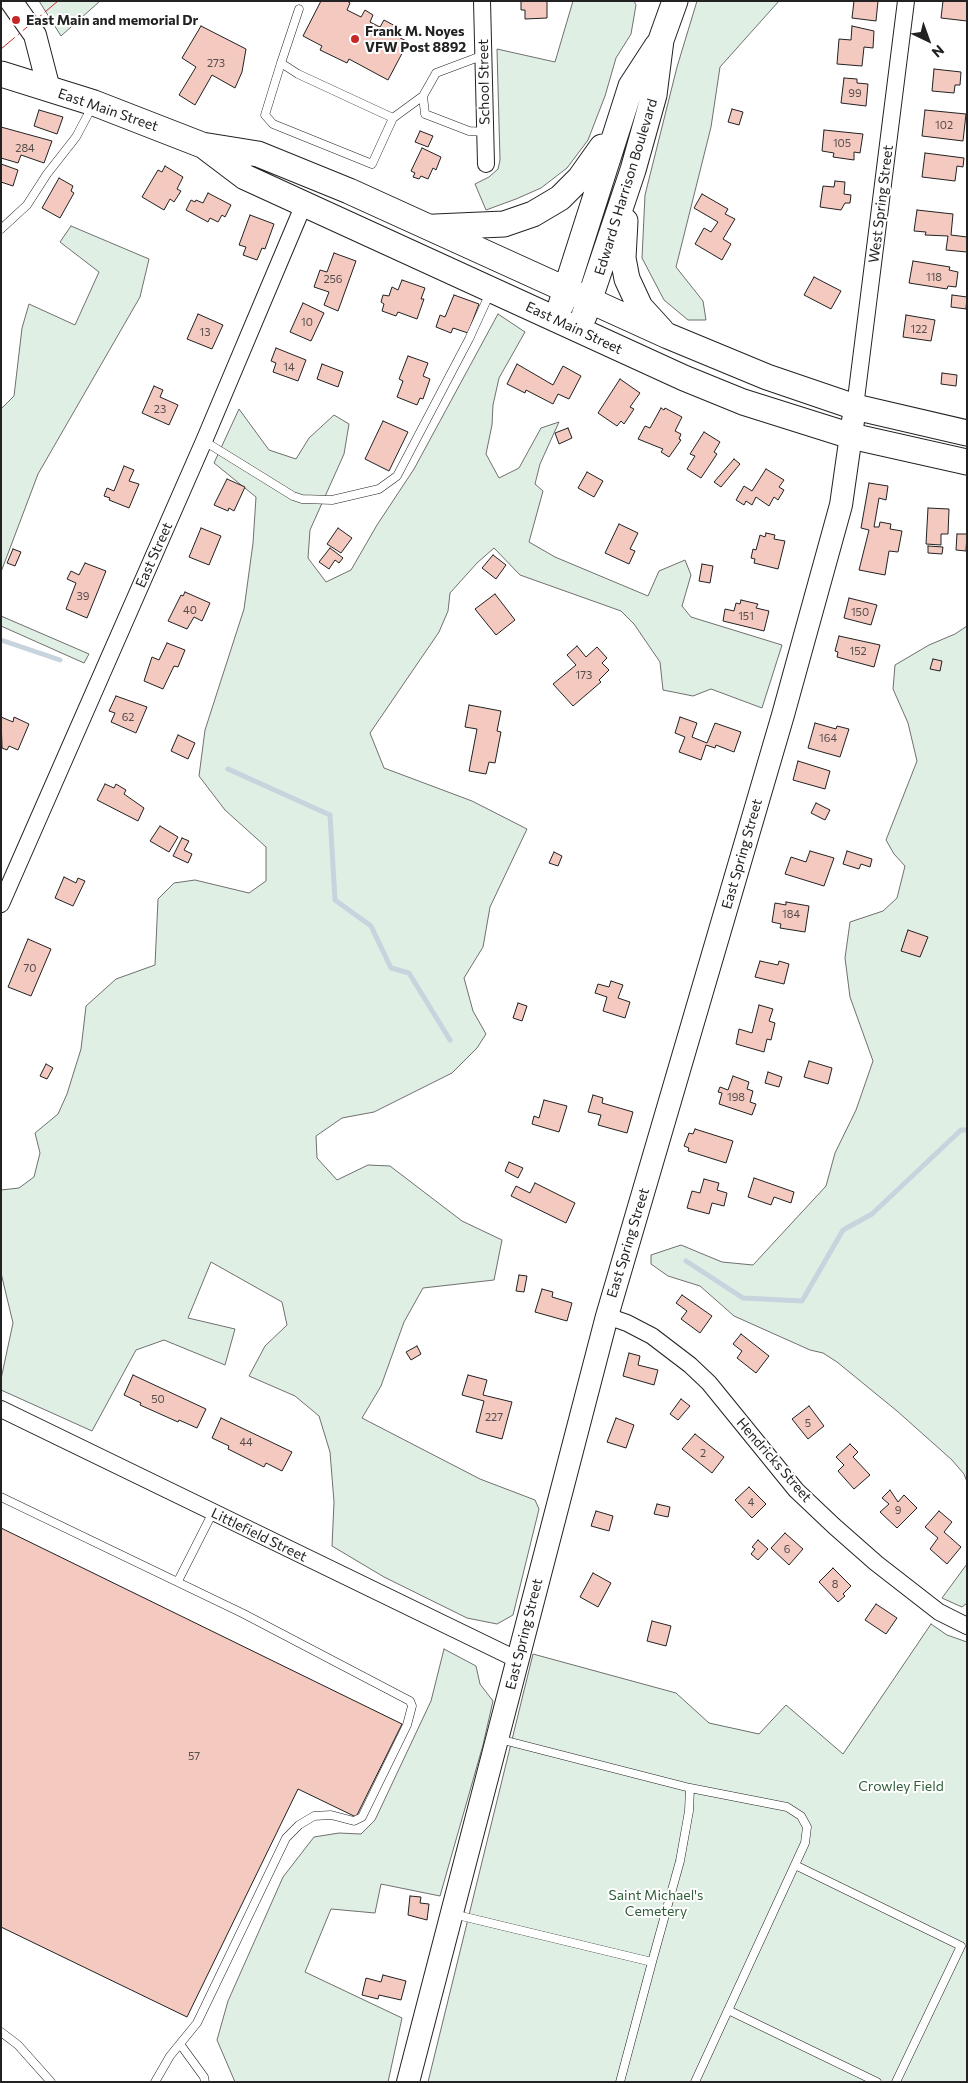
<!DOCTYPE html>
<html>
<head>
<meta charset="utf-8">
<style>
	body { margin:0 }
	#map { position:relative; width:968px; height:2083px; overflow:hidden; background:#fff; font-family:Commissioner,sans-serif }
	canvas { display:block }
	.frame { position:absolute; inset:0; border:2px solid #222; pointer-events:none }
	.north { position:absolute; left:903px; top:15px; width:50px; height:50px; -webkit-text-stroke:4px #fff; paint-order:stroke; rotate:138deg; font-size:14px; font-weight:700; line-height:20px; text-align:center; color:#222 }
	.north::after { content:''; display:block; margin:auto; width:18px; height:22px; background:#222; clip-path:polygon(50% 0,100% 100%,50% 72%,0 100%) }
</style>
</head>
<body>
<div id="map">
<canvas width="968" height="2083"></canvas>
<div class="frame"></div>
<div class="north">N</div>
</div>
<script>
const g = document.querySelector('canvas').getContext('2d');
g.lineJoin = 'round';
function fillPath(path, color) { g.fillStyle = color; g.fill(path, 'evenodd'); }
const shape = rows => new Path2D(rows.map(r => 'M' + r).join(''));
function strokePath(path, color, width, dash) { g.strokeStyle = color; g.lineWidth = width; g.lineCap = dash ? 'butt' : 'round'; g.setLineDash(dash || []); g.stroke(path); }
function drawText(font, color, halo, rows, align = 'center') {
  g.font = font + ' Commissioner,sans-serif'; g.lineWidth = 4; g.setLineDash([]); g.textBaseline = 'middle'; g.strokeStyle = halo; g.fillStyle = color; for (const [text, x, y, turn = 0] of rows) {
    g.save(); g.translate(x, y); g.rotate((+turn || 0) * Math.PI / 180); g.textAlign = isNaN(turn) ? turn : align; if (halo) g.strokeText(text, 0, 0); g.fillText(text, 0, 0); g.restore();
  }
}
const green = shape([
	[39,1,100,1,61,36,39,1],
	[573,1,634,1,636,5,631,34,616,58,605,96,588,140,567,168,541,188,516,199,486,210,475,184,489,177,498,169,500,160,497,49,555,62,573,1],
	[697,1,779,1,720,67,711,127,676,267,703,301,706,320,688,320,664,300,642,258,645,195,677,67,697,1],
	[71,226,149,259,140,297,38,474,1,572,1,409,14,396,22,328,29,304,75,325,99,272,60,242,71,226],
	[498,314,525,332,499,378,493,405,492,425,486,454,499,478,519,468,541,428,559,422,540,464,535,484,543,491,529,542,555,557,648,596,659,571,685,560,691,575,682,606,691,617,782,645,762,708,711,689,693,696,663,690,660,662,634,624,621,611,520,575,494,548,477,563,450,593,448,611,439,632,370,733,384,768,472,801,527,829,490,907,483,947,464,978,473,1011,486,1034,477,1048,452,1073,374,1112,342,1118,316,1136,317,1158,337,1180,368,1165,390,1166,462,1221,502,1240,494,1280,423,1288,404,1322,381,1386,362,1418,480,1479,535,1500,539,1509,513,1615,497,1624,467,1618,384,1577,332,1546,334,1502,330,1452,319,1416,295,1396,249,1376,265,1346,287,1325,282,1302,211,1262,188,1318,235,1329,225,1365,164,1340,136,1350,92,1431,1,1390,1,1379,13,1323,1,1273,1,1190,19,1188,34,1177,40,1153,35,1133,58,1114,67,1094,81,1049,86,1006,116,979,155,965,158,899,174,883,195,880,249,893,266,881,266,847,225,810,199,776,205,730,244,609,253,543,256,497,214,463,239,409,269,450,296,459,309,438,334,415,349,424,344,454,310,530,308,558,326,582,351,570,377,525,414,469,498,314],
	[1,616,89,654,84,663,1,626,1,616],
	[967,626,967,1482,964,1474,952,1460,897,1411,837,1362,823,1353,810,1350,734,1316,700,1286,668,1276,651,1264,651,1255,681,1245,722,1262,753,1265,826,1186,835,1153,856,1110,873,1061,850,997,845,958,850,922,883,911,897,898,905,866,894,854,886,840,917,761,908,723,893,689,895,665,929,645,955,634,967,626],
	[967,1564,967,1603,962,1607,942,1598,967,1564],
	[931,1624,947,1635,967,1642,967,2082,428,2082,533,1654,676,1693,709,1723,759,1734,786,1705,843,1754,931,1624],
	[444,1649,476,1666,480,1684,493,1701,483,1745,440,1896,381,1884,375,1913,331,1909,305,1972,402,2018,388,2082,235,2082,217,2040,228,2001,283,1877,314,1837,339,1833,361,1834,375,1820,431,1701,444,1649]
]);
const stream = shape([
	[1,640,60,660],
	[228,769,330,815,335,900,371,926,391,968,409,973,450,1040],
	[686,1261,743,1298,802,1301,843,1230,872,1214,961,1130,967,1130]
]);
const building = shape([
	[321,1,347,1,350,3,347,10,361,17,365,10,373,15,370,22,380,27,384,20,397,27,393,34,408,42,388,80,349,59,347,63,320,50,322,46,303,36,321,1],
	[521,1,547,1,547,18,525,19,525,10,521,10,521,1],
	[854,1,878,1,876,21,852,18,854,1],
	[943,1,967,1,967,21,941,18,943,1],
	[201,26,246,49,242,72,235,88,212,75,195,105,179,95,196,67,182,58,201,26],
	[852,26,874,31,873,48,864,47,862,66,837,64,839,39,851,40,852,26],
	[934,69,961,72,960,85,955,85,954,93,932,91,934,69],
	[844,78,857,79,857,83,868,84,866,106,841,103,844,78],
	[732,109,743,112,739,125,728,122,732,109],
	[39,110,63,117,57,134,34,126,39,110],
	[925,110,966,114,963,141,922,136,925,110],
	[1,127,52,141,44,163,21,155,18,163,1,158,1,127],
	[824,130,863,134,860,153,854,152,854,160,833,157,834,153,822,151,824,130],
	[420,131,433,136,428,147,415,142,420,131],
	[422,148,441,157,436,170,433,168,428,179,421,176,419,179,413,177,415,173,411,171,422,148],
	[925,153,964,158,963,167,957,166,955,181,922,177,925,153],
	[1,164,18,170,13,186,1,182,1,164],
	[165,166,183,177,177,189,181,191,174,202,170,199,164,210,142,197,158,170,162,172,165,166],
	[59,178,73,186,71,191,74,193,60,218,42,208,59,178],
	[835,181,845,182,844,194,851,195,850,203,845,203,841,210,820,207,823,186,834,187,835,181],
	[208,193,231,205,225,217,222,215,218,222,210,218,208,222,186,210,191,200,195,202,196,200,203,203,208,193],
	[702,194,728,209,725,214,735,219,723,239,731,244,722,260,695,244,704,228,711,232,718,222,694,208,702,194],
	[917,210,953,214,951,235,967,237,967,252,946,250,948,236,925,235,926,232,914,231,917,210],
	[250,215,274,224,265,249,262,248,257,260,243,255,246,247,239,245,250,215],
	[334,253,356,261,338,311,324,305,329,292,314,287,320,270,327,272,334,253],
	[913,261,950,267,949,270,958,272,956,287,948,286,947,289,909,283,913,261],
	[814,277,841,291,831,309,804,295,814,277],
	[402,280,425,288,421,299,424,299,417,319,398,312,396,316,382,311,384,304,381,302,383,295,389,296,392,287,398,290,402,280],
	[454,295,479,304,468,333,453,328,451,333,436,327,440,315,445,317,454,295],
	[952,295,967,297,966,309,951,307,952,295],
	[303,303,324,313,311,341,290,332,303,303],
	[198,314,223,325,212,349,187,339,198,314],
	[906,315,935,320,931,341,903,337,906,315],
	[276,348,306,360,298,381,273,372,276,363,271,361,276,348],
	[408,356,428,363,423,376,430,379,423,399,420,398,417,405,397,397,403,381,399,379,408,356],
	[322,364,343,372,338,387,317,379,322,364],
	[517,364,553,385,563,366,581,376,569,399,558,394,553,404,526,390,525,393,507,384,517,364],
	[942,373,957,375,956,386,941,384,942,373],
	[620,379,640,393,630,407,634,409,624,424,621,421,617,426,598,413,620,379],
	[154,386,163,390,160,397,178,405,169,425,142,413,154,386],
	[661,408,664,410,665,408,682,417,675,431,681,434,679,439,681,440,669,457,661,452,663,449,638,439,645,426,650,428,661,408],
	[383,421,408,432,389,471,365,459,383,421],
	[568,428,572,438,559,444,555,433,568,428],
	[704,432,720,442,714,452,717,454,701,478,687,469,695,456,690,454,704,432],
	[734,459,740,464,721,487,714,482,734,459],
	[124,466,134,470,129,481,139,484,129,508,109,500,110,498,104,496,107,488,114,491,124,466],
	[766,469,784,480,779,487,784,490,778,500,774,497,769,506,756,497,752,505,746,501,744,505,736,500,744,486,752,491,766,469],
	[587,472,603,481,594,497,578,488,587,472],
	[227,479,245,487,234,511,229,508,228,511,214,505,227,479],
	[869,483,888,486,886,500,879,498,874,527,879,527,880,522,891,524,890,529,902,531,898,552,889,551,885,575,859,570,869,530,861,528,869,483],
	[928,508,949,509,948,534,941,534,941,545,926,544,928,508],
	[619,524,638,533,630,549,635,551,629,564,605,553,619,524],
	[201,528,221,536,209,565,189,557,201,528],
	[338,528,352,538,341,553,327,544,338,528],
	[766,533,775,535,774,539,785,541,778,569,754,563,755,559,751,558,753,549,756,550,760,535,765,537,766,533],
	[957,534,967,534,966,551,956,550,957,534],
	[928,546,943,547,942,554,928,553,928,546],
	[330,548,343,558,339,563,335,560,329,569,319,562,330,548],
	[13,549,21,552,15,566,7,563,13,549],
	[493,555,506,565,496,579,482,568,493,555],
	[85,563,106,571,87,618,66,609,76,583,67,579,71,571,79,575,85,563],
	[702,564,713,566,710,583,699,581,702,564],
	[185,592,210,603,202,621,194,617,187,629,168,621,181,595,183,596,185,592],
	[495,594,515,620,496,635,475,609,495,594],
	[849,598,877,605,871,625,844,618,849,598],
	[741,600,758,604,756,608,769,611,764,631,723,621,725,609,734,611,736,603,740,604,741,600],
	[839,636,880,645,874,667,837,657,838,652,835,651,839,636],
	[167,643,185,650,178,667,174,666,163,689,144,681,152,657,159,660,167,643],
	[577,646,586,657,597,647,607,658,602,663,609,670,599,680,601,682,573,706,553,684,576,665,567,655,577,646],
	[933,659,942,661,940,671,930,669,933,659],
	[116,696,147,707,136,733,111,722,115,713,109,711,116,696],
	[469,705,501,711,497,731,501,732,495,763,489,762,486,774,469,771,477,729,465,727,469,705],
	[1,717,13,722,14,717,29,724,18,750,9,746,7,750,2,748,1,717],
	[680,717,697,723,692,737,707,743,715,723,741,732,734,752,716,745,715,748,706,745,701,760,679,752,685,737,675,733,680,717],
	[815,723,836,729,837,726,849,729,840,757,808,748,815,723],
	[178,735,195,743,188,759,171,751,178,735],
	[798,761,830,771,825,789,793,780,798,761],
	[105,784,114,788,116,784,126,790,124,794,144,808,138,821,97,800,105,784],
	[816,803,830,810,825,820,811,813,816,803],
	[160,826,178,837,169,852,150,841,160,826],
	[182,838,189,841,184,850,192,854,188,863,173,856,182,838],
	[810,851,834,858,824,886,785,874,791,857,806,862,810,851],
	[847,851,872,859,870,867,861,864,859,869,843,864,847,851],
	[554,852,562,856,558,866,549,863,554,852],
	[64,877,76,883,78,878,85,881,73,906,55,898,64,877],
	[786,902,809,906,805,932,780,928,781,924,772,922,775,903,786,905,786,902],
	[908,930,928,937,920,957,901,951,908,930],
	[28,939,51,949,31,996,8,987,28,939],
	[760,961,778,965,779,961,789,964,784,984,755,977,760,961],
	[611,981,623,985,618,998,630,1002,625,1018,603,1011,607,997,595,993,598,984,609,987,611,981],
	[518,1003,527,1006,522,1021,513,1018,518,1003],
	[759,1005,773,1009,769,1021,775,1023,771,1040,767,1039,764,1052,736,1044,739,1029,752,1033,759,1005],
	[809,1061,832,1068,828,1084,804,1077,809,1061],
	[46,1064,53,1068,47,1079,40,1076,46,1064],
	[768,1072,782,1077,779,1087,765,1083,768,1072],
	[733,1076,749,1082,747,1089,753,1091,750,1102,756,1104,752,1115,719,1104,722,1093,718,1092,720,1087,728,1090,733,1076],
	[593,1095,603,1098,602,1103,633,1112,627,1133,598,1125,601,1115,588,1112,593,1095],
	[544,1100,567,1106,559,1132,532,1124,534,1116,539,1118,544,1100],
	[695,1129,733,1141,726,1163,688,1151,689,1148,684,1146,689,1133,693,1134,695,1129],
	[509,1162,523,1168,518,1178,505,1171,509,1162],
	[754,1178,794,1192,791,1203,774,1197,771,1205,748,1197,754,1178],
	[704,1179,719,1183,717,1190,727,1193,724,1206,712,1203,709,1214,687,1208,692,1191,700,1193,704,1179],
	[535,1183,575,1203,566,1223,511,1196,516,1186,530,1193,535,1183],
	[519,1275,527,1276,524,1292,516,1291,519,1275],
	[542,1289,553,1292,552,1297,572,1303,567,1321,535,1312,542,1289],
	[682,1295,712,1316,700,1333,681,1319,687,1311,676,1303,682,1295],
	[741,1334,769,1356,756,1373,737,1358,742,1351,733,1344,741,1334],
	[417,1346,421,1354,411,1360,406,1352,417,1346],
	[629,1353,640,1356,638,1365,658,1370,654,1385,623,1376,629,1353],
	[133,1375,206,1409,197,1428,179,1420,178,1422,140,1405,141,1403,124,1395,133,1375],
	[468,1375,487,1380,483,1395,512,1402,502,1439,476,1432,484,1401,462,1395,468,1375],
	[681,1399,690,1406,678,1420,670,1414,681,1399],
	[809,1406,824,1426,808,1439,792,1419,809,1406],
	[221,1418,292,1452,282,1471,266,1463,264,1467,228,1449,229,1446,212,1438,221,1418],
	[616,1418,634,1425,626,1448,607,1442,616,1418],
	[695,1434,724,1457,712,1473,682,1449,695,1434],
	[850,1444,858,1452,853,1457,870,1475,854,1489,838,1471,844,1465,836,1457,850,1444],
	[749,1487,766,1504,752,1518,735,1500,749,1487],
	[890,1490,898,1502,904,1495,917,1508,897,1528,880,1512,889,1504,882,1498,890,1490],
	[657,1504,670,1507,668,1517,654,1514,657,1504],
	[596,1511,613,1516,609,1531,591,1526,596,1511],
	[939,1511,952,1522,944,1532,961,1547,947,1564,930,1549,938,1538,925,1527,939,1511],
	[1,1528,402,1724,356,1817,298,1789,187,2017,1,1927,1,1528],
	[785,1533,803,1549,789,1565,771,1548,785,1533],
	[758,1540,768,1549,758,1560,751,1554,755,1549,752,1547,758,1540],
	[833,1568,851,1586,843,1594,845,1596,838,1602,819,1582,833,1568],
	[593,1573,611,1583,598,1607,580,1597,593,1573],
	[876,1604,897,1618,886,1634,865,1620,876,1604],
	[652,1621,671,1626,666,1646,647,1641,652,1621],
	[410,1896,421,1897,420,1903,429,1904,427,1920,408,1915,410,1896],
	[383,1975,406,1981,401,2000,379,1995,378,1999,362,1995,366,1978,381,1982,383,1975]
]);
const lane = shape([
	[299,9,281,63,298,74,393,118,423,96],
	[484,55,436,73,423,96,425,114,469,131,485,132],
	[281,63,265,115,273,124,372,164,393,118],
	[1,229,27,205,47,174,76,137,92,107],
	[204,441,293,496,302,499,332,500,379,489,397,476,469,339,490,293],
	[1,1497,244,1614,410,1701,412,1706,407,1725,362,1817,354,1821,331,1815,314,1816,299,1825,286,1838,197,2023,170,2056,155,2082],
	[178,1581,213,1512],
	[499,1739,690,1788],
	[795,1865,961,1946,896,2082],
	[453,1914,652,1962,620,2082],
	[652,1962,680,1861,689,1811,690,1788,787,1807,801,1816,807,1827,805,1843,695,2082],
	[728,2010,877,2082],
	[1,2032,18,2045,51,2082],
	[180,2044,204,2077,205,2082]
]);
const street = shape([
	[482,1,486,164],
	[855,407,906,1],
	[1,904,204,441,304,204],
	[607,1316,627,1323,652,1336,690,1365,709,1383,796,1490,834,1526,876,1563,939,1612,967,1626],
	[1,1409,518,1660]
]);
const secondary = shape([
	[11,1,35,35,49,89],
	[408,2082,607,1316,783,715,841,505,855,407]
]);
const primary = shape([
	[1,74,94,103,202,145,258,154,349,191,668,336,767,377,855,407,967,433],
	[204,146,245,177,684,378,743,402,851,436,967,462],
	[625,221,623,258,627,279,640,307,661,330],
	[435,227,504,224,533,214,560,198,580,178,602,147],
	[561,305,631,86,657,46],
	[584,316,633,170,654,95,661,40,675,1]
]);
const power = shape([
	[1,49,58,1]
]);
const markers = [
	[16,20,5,"#c62828"],
	[355,39,5,"#c62828"]
];
const numberNames = [
	["273",216,63],
	["99",855,93],
	["102",944,125],
	["105",842,143],
	["284",25,148],
	["118",934,277],
	["256",333,279],
	["10",307,322],
	["122",919,329],
	["13",205,332],
	["14",289,367],
	["23",160,409],
	["39",83,596],
	["40",190,610],
	["150",860,612],
	["151",746,616],
	["152",858,651],
	["173",584,675],
	["62",128,717],
	["164",828,738],
	["184",791,914],
	["70",30,968],
	["198",736,1097],
	["50",158,1399],
	["227",494,1417],
	["5",808,1423],
	["44",246,1442],
	["2",703,1453],
	["4",751,1502],
	["9",898,1510],
	["6",787,1549],
	["8",835,1584],
	["57",194,1756]
];
const poiNames = [
	["East Main and memorial Dr",26,20],
	["Frank M. Noyes",365,31],
	["VFW Post 8892",365,47]
];
const streetNames = [
	["School Street",484,82,-91],
	["East Main Street",108,110,19],
	["Edward S Harrison Boulevard",626,187,-73],
	["West Spring Street",881,204,-83],
	["East Main Street",574,328,25],
	["East Street",154,555,-66],
	["East Spring Street",742,854,-74],
	["East Spring Street",628,1243,-73],
	["Hendricks Street",774,1460,49],
	["Littlefield Street",259,1535,26],
	["East Spring Street",524,1634,-76]
];
const parkNames = [
	["Crowley Field",901,1786],
	["Saint Michael's",656,1895],
	["Cemetery",656,1911]
];
fillPath(green, '#e0efe3');
strokePath(green, '#6f6f6f', 1);
strokePath(stream, '#c7d3dd', 5);
fillPath(building, '#f3c9c0');
strokePath(building, '#222', 1);
strokePath(lane, '#222', 9);
strokePath(street, '#222', 18);
strokePath(secondary, '#222', 24);
strokePath(primary, '#222', 27);
strokePath(lane, '#fff', 8);
strokePath(street, '#fff', 16);
strokePath(secondary, '#fff', 22);
strokePath(primary, '#fff', 25);
strokePath(power, '#c62828', 1, [18, 4, 2.5, 4]);
for (const [x, y, r, color] of markers) { const dot = new Path2D(); dot.arc(x, y, r, 0, 2 * Math.PI); g.fillStyle = color; g.fill(dot); strokePath(dot, '#fff', 2); }
drawText('11px', '#564c4a', null, numberNames);
drawText('bold 14px', '#222', '#fff', poiNames, 'left');
drawText('14px', '#222', '#fff', streetNames);
drawText('14px', '#2f5e38', '#fff', parkNames);
</script>
</body>
</html>
